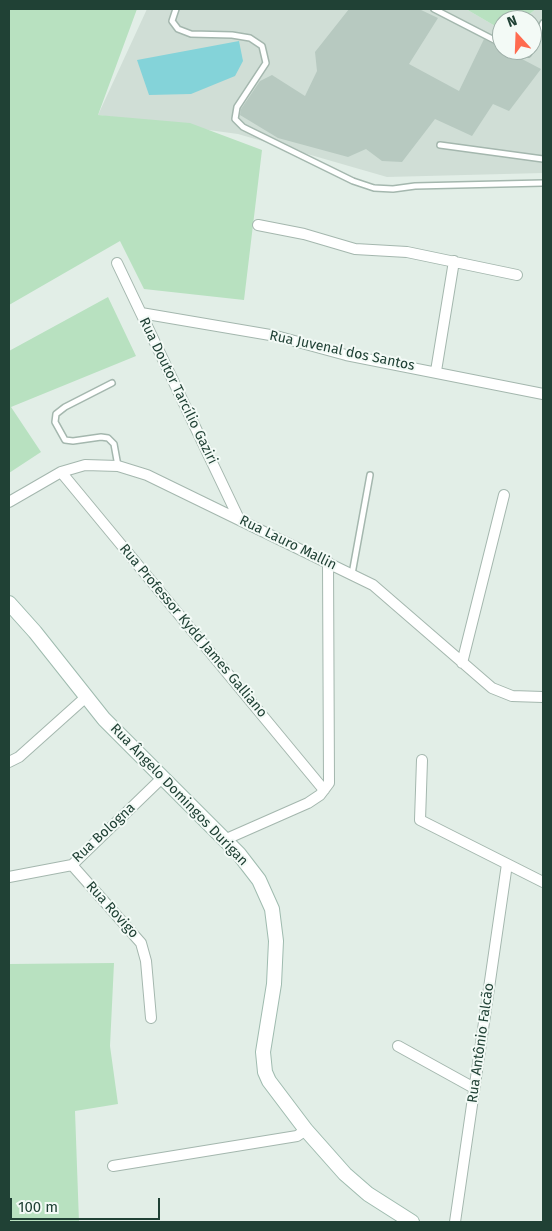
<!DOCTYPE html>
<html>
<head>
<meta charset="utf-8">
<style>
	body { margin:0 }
	#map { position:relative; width:552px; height:1231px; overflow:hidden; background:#e2eee7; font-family:"Fira Sans",sans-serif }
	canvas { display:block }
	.frame { position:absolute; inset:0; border:10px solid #204135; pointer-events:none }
	.north { position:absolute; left:492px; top:10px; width:50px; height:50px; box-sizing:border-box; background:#f3faf6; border:1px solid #9fb0a9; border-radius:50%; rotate:340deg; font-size:14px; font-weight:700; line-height:20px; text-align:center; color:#204135 }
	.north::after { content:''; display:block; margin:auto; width:18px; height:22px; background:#ff6b4f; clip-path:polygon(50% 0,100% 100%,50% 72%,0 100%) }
	.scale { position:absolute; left:10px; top:1198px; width:150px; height:22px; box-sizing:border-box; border:2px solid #204135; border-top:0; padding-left:6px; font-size:15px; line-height:18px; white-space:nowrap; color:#204135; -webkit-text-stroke:4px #f3faf6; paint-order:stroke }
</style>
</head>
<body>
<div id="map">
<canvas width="552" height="1231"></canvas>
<div class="frame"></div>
<div class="north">N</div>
<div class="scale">100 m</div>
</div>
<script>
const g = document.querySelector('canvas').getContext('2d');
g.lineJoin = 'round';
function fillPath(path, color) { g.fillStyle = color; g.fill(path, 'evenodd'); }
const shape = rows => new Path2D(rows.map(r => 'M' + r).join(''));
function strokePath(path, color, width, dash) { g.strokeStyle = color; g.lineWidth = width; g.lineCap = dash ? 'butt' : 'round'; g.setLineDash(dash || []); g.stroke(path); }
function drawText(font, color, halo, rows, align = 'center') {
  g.font = font + ' "Fira Sans",sans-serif'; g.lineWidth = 4; g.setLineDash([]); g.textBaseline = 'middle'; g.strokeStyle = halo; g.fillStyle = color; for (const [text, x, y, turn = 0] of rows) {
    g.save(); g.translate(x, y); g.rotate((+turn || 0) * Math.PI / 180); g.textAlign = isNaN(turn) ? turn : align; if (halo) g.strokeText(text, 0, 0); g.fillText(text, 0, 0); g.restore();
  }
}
const built = shape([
	[147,9,466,9,502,30,502,50,532,50,532,20,522,20,536,9,543,9,543,173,387,177,238,134,98,115]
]);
const green = shape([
	[9,9,137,9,98,115,190,123,262,150,244,300,144,289,120,241,9,305],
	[466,9,536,9,522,20,502,20,502,30],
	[108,297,136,356,11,407,41,452,9,473,9,351],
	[114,963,110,1046,118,1104,75,1111,79,1222,9,1222,9,964]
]);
const water = shape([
	[239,41,243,61,235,76,191,94,149,95,137,60]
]);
const building = shape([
	[349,9,419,9,438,18,409,64,459,91,484,39,541,69,509,111,493,104,472,136,435,119,402,162,382,161,366,149,348,157,278,138,240,115,241,109,260,81,272,75,305,96,317,71,315,52]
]);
const lane = shape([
	[176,9,172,21,178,29,191,34,232,35,250,38,262,46,266,63,237,107,235,119,243,127,353,181,374,188,393,189,415,186,543,183],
	[434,9,502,44],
	[532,49,543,23],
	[513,50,528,54,531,50],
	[440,145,543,159],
	[112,383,65,407,56,414,55,422,65,440,73,441,101,437,108,438,114,444,118,466],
	[352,574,370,475]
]);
const street = shape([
	[258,225,304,234,355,249,407,252,517,275],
	[117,263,239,519],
	[141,313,276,336,346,355,543,394],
	[436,371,454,261],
	[61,472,324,790],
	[9,502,61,472,85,465,118,466,147,475,373,585,492,688,512,696,543,697],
	[462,663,504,495],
	[422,760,420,820,543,882],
	[9,762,19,757,86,697],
	[224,840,308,803,320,795,329,783,328,562],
	[72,865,141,943,146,961,151,1018],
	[9,877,72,865,162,778],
	[398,1046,474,1088],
	[113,1166,297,1136,306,1130],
	[455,1222,507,864]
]);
const secondary = shape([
	[9,603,35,632,104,719,239,854,259,880,272,909,276,941,274,984,263,1052,265,1072,269,1081,306,1130,345,1174,368,1194,412,1222]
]);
const streetNames = [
	["Rua Juvenal dos Santos",342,351,12],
	["Rua Doutor Tarcílio Gaziri",178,391,64],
	["Rua Lauro Mallin",288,543,26],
	["Rua Professor Kydd James Galliano",193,631,50],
	["Rua Ângelo Domingos Durigan",179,795,46],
	["Rua Bologna",104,833,-43],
	["Rua Rovigo",112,910,48],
	["Rua Antônio Falcão",481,1043,-82]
];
fillPath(built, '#d0ded6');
fillPath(green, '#b8e1c0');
fillPath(water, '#84d3d9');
fillPath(building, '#b7c9c0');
strokePath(lane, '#a4b7ae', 8);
strokePath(street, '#a4b7ae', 12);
strokePath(secondary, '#9fbbaf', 16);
strokePath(lane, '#fff', 5);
strokePath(street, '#fff', 10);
strokePath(secondary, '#fff', 14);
drawText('14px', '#204135', '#f3faf6', streetNames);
</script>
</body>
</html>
